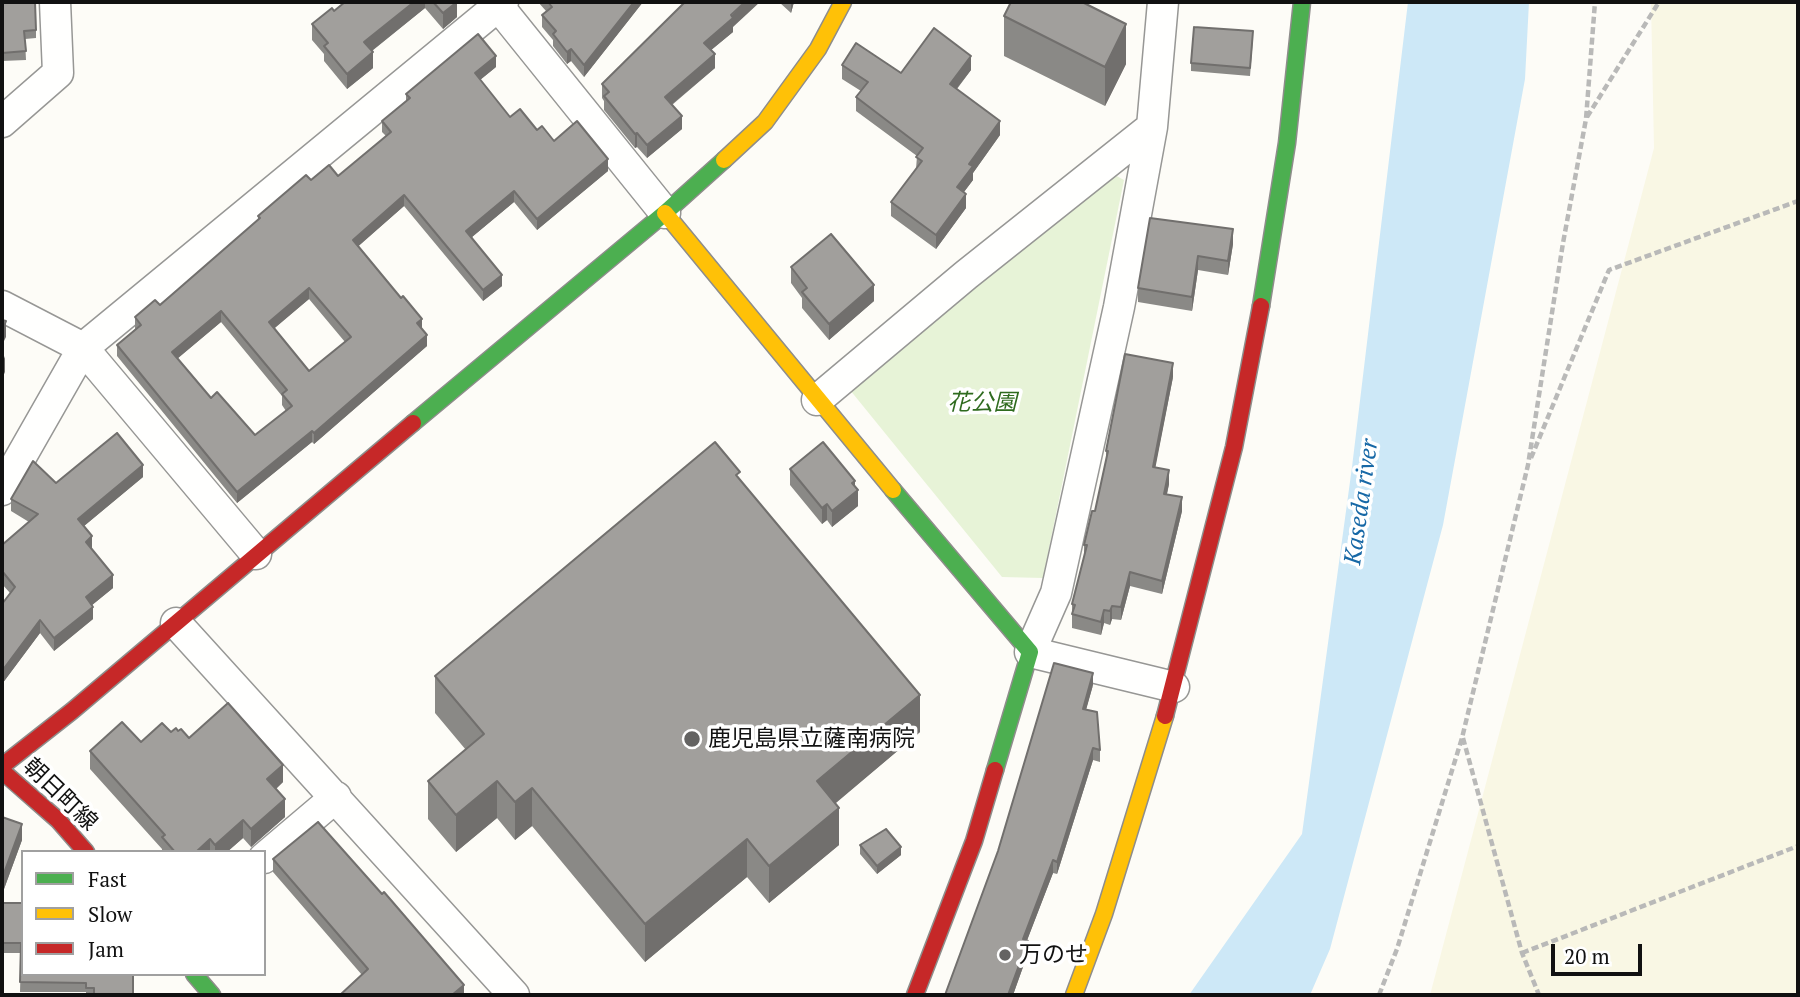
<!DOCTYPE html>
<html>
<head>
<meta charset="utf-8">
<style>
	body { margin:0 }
	#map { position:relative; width:1800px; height:997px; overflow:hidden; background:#fdfcf7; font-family:"PT Serif",serif }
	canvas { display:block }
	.frame { position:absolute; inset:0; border:4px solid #111; pointer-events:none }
	.legend { position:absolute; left:21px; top:850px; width:245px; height:126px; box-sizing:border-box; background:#fff; border:2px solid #a0a0a0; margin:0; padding:9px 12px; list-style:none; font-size:21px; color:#111 }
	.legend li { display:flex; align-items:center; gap:14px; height:35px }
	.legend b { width:35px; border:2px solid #a0a0a0 }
	.scale { position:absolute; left:1551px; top:944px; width:91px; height:32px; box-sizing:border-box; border:4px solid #111; border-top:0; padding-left:9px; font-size:21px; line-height:24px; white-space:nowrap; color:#111; -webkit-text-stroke:5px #fff; paint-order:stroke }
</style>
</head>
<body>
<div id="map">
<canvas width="1800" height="997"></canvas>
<div class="frame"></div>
<ul class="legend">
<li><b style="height:9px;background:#4caf50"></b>Fast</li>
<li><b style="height:9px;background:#ffc107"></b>Slow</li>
<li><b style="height:9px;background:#c62828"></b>Jam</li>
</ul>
<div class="scale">20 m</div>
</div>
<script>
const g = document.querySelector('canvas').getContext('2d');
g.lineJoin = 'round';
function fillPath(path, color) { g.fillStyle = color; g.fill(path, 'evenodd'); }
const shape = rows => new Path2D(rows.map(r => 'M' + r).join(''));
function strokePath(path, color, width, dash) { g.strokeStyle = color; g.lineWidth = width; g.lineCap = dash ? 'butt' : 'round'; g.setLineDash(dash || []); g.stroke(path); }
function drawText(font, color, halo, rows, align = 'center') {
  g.font = font + ' "PT Serif","Noto Sans JP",serif'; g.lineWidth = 7; g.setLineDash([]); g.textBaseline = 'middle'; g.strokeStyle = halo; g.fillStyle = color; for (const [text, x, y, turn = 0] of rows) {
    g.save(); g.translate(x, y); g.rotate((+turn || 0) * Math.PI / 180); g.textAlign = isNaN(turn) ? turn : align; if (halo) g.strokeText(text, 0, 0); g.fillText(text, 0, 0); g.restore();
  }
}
const farmland = shape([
	[1651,2,1798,2,1798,995,1430,995,1654,148]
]);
const green = shape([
	[1113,174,1124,180,1043,578,1002,577,850,390]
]);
const water = shape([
	[1408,2,1529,2,1525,79,1443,525,1330,949,1310,995,1189,995,1302,834,1352,467]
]);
const path = shape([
	[1587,117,1659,2],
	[1531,458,1609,270,1798,201],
	[1463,738,1522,953,1539,995],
	[1522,953,1798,846],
	[1379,995,1397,949,1462,738,1528,465,1563,243,1586,119,1595,2]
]);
const street = shape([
	[495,2,665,213],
	[1163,2,1152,127,1119,307,1056,593,1030,652,1174,687],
	[2,122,58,73,55,2],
	[2,306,83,348,256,554],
	[817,400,966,275,1152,127],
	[2,490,83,348,503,2],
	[176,623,514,995],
	[264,858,336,797]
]);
const fast = shape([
	[1261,306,1287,143,1302,2],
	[413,423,665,213,724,160],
	[893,490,1030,652,995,770],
	[194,974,212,995]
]);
const slow = shape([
	[724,160,765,122,818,49,843,2],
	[665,213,893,490],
	[1074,995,1104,914,1165,716]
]);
const jam = shape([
	[1165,716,1234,447,1261,306],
	[2,766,72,711,413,423],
	[2,771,58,820,86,852],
	[915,995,974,841,995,770]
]);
const wall = shape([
	[2,2,36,30,36,38,25,39,26,60,2,61],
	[345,2,457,2,457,17,443,29,425,8,372,51,373,68,347,89,324,61,324,54,312,40,312,24,334,11],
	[538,2,643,2,584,77,571,61,567,64,553,46,553,40,542,27,542,15,546,11],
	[779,2,794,2,791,13],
	[1004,16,1126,64,1105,106,1004,56],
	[733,27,733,32,711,50,715,68,672,105,682,129,647,158,637,147,635,148,604,110,604,101,602,98,602,84],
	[1253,39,1250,76,1191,71,1191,63],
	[842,65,901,73,971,70,957,89,1000,135,973,173,973,180,964,192,966,208,936,249,891,216,891,202,916,169,917,156,856,111,856,97,861,91,842,79],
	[496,67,480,80,510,117,537,130,608,171,537,230,514,202,472,237,502,286,483,301,404,206,358,246,422,329,427,346,314,444,312,442,237,503,117,356,117,345,135,329,135,317,160,305,258,220,258,216,311,180,338,176,386,136,382,132,382,121,406,101,406,94],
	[309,299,345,342,309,371,274,328],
	[221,322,282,396,282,405,286,411,255,435,211,398,177,359],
	[1150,218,1233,244,1228,275,1198,270,1192,311,1138,302,1138,288],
	[791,267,874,301,829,340,802,308,802,298,791,283],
	[1173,377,1155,467,1169,484,1167,494,1182,511,1162,594,1130,586,1121,620,1112,619,1110,625,1104,623,1101,635,1072,628,1072,604,1084,558,1084,545,1095,511,1106,462,1106,451],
	[790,469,855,486,858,506,832,527,827,520,822,524,790,485],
	[143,477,84,526,92,549,113,588,92,605,93,619,54,651,40,633,2,684,2,604,10,593,2,584,2,545,29,522,11,511,11,499,56,483],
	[740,479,920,732,835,803,839,845,769,903,747,877,645,962,532,826,515,840,497,818,456,852,428,819,428,781,466,750,435,713,435,676],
	[1093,685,1086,709,1100,750,1100,762,1093,760,1057,874,1053,873,1027,940,1028,953,1013,995,945,995],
	[178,731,189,738,283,782,276,789,285,817,251,847,243,838,227,852,162,852,162,849,90,769,90,751,141,742],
	[2,817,22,840,4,889,2,889],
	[860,845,901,855,877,874,860,854],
	[273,859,464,995,362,975,273,872],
	[2,903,23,903,23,974,134,974,133,995,86,995,86,992,20,992,21,953,2,953]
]);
const shadedWall = shape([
	[414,2,425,2,425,8,364,57,364,42],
	[457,2,457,17,443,29,443,13],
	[634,2,643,2,584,77,584,65],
	[745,2,760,2,733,27,733,32,704,56,704,43],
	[791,2,794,2,791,13],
	[1126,24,1126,64,1105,106,1105,67],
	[571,49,571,61,567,64,567,52],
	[373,52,373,68,347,89,347,74],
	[715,54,715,68,665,110,665,97],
	[496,56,496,67,475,84,475,73],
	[971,56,971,70,950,97,950,84],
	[682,116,682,129,647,158,647,145],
	[1000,121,1000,135,973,173,973,180,957,201,957,187,969,164],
	[637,133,637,147,635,148,635,134],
	[608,159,608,171,537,230,537,219],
	[514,191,514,202,466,242,466,231],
	[966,194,966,208,936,249,936,235],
	[404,195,404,206,353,251,353,240],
	[1233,229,1233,244,1228,275,1228,261],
	[1198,256,1198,270,1192,311,1192,297],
	[502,275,502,286,483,301,483,290],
	[874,285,874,301,829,340,829,324],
	[309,288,309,299,269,333,269,322],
	[221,311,221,322,172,363,172,352],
	[422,319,422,330,417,323],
	[6,321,6,337,2,345,2,330],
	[427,335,427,346,314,444,314,433],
	[5,356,5,372,2,379,2,364],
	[1173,363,1173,377,1153,480,1153,467],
	[312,431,312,442,237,503,237,492],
	[143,465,143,477,78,531,78,519],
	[1169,470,1169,484,1164,507,1164,494],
	[855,481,855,492,858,490,858,506,832,527,832,511,852,483],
	[1182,497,1182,511,1162,594,1162,581],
	[827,504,827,520,822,524,822,508],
	[92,536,92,549,86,555,86,542],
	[1130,572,1130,586,1121,620,1121,607],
	[113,575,113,588,86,610,86,597],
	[1112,606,1112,619,1110,625,1110,611],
	[93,607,93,619,54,651,54,638],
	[1104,610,1104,623,1101,635,1101,622],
	[40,620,40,633,2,684,2,671],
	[1093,673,1093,685,1083,721,1083,709],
	[920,695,920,732,817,819,817,781],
	[1093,748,1093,760,1057,874,1057,862],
	[283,765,283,782,267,797,267,779],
	[497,781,497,818,456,852,456,815],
	[532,788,532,826,515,840,515,802],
	[285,799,285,817,251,847,251,829],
	[839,808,839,845,769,903,769,866],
	[243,820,243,838,227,852,215,852,215,845],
	[22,824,22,840,4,889,4,873],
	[210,839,210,852,196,852],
	[747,839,747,877,645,962,645,924],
	[901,847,901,855,877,874,877,866],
	[1053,860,1053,873,1023,951,1023,939],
	[1028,941,1028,953,1013,995,1008,995],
	[464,985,464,995,452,995]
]);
const building = shape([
	[2,2,35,2,36,30,24,31,26,51,2,53,2,2],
	[345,2,414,2,364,42,373,52,347,74,324,46,328,43,312,24,332,8,334,11,345,2],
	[433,2,457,2,443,13,433,2],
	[548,2,634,2,584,65,571,49,567,52,553,34,556,31,542,15,552,7,548,2],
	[685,2,745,2,731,15,733,18,704,43,715,54,665,97,682,116,647,145,637,133,635,134,604,96,609,92,602,84,685,2],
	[1011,2,1082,2,1126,24,1105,67,1004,16,1011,2],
	[1194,27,1253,31,1250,68,1191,63,1194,27],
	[934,28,971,56,950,84,1000,121,969,164,973,166,957,187,966,194,936,235,891,202,922,161,916,157,923,148,856,97,868,82,842,65,856,43,901,73,934,28],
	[478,34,496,56,475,73,510,117,520,109,537,130,542,126,554,141,577,121,608,159,537,219,514,191,466,231,502,275,483,290,404,195,353,240,401,298,403,296,422,319,417,323,427,335,314,433,312,431,237,492,117,345,141,325,135,317,155,300,160,305,260,218,258,216,306,175,311,180,329,165,338,176,391,132,382,121,410,98,406,94,478,34],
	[309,288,351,337,309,371,269,322,309,288],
	[221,311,287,390,282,394,292,406,255,435,217,392,211,398,172,352,221,311],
	[1150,218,1233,229,1228,261,1198,256,1192,297,1138,288,1150,218],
	[831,234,874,285,829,324,802,292,807,288,791,267,831,234],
	[2,320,6,321,2,330,2,320],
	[1125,354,1173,363,1153,467,1169,470,1164,494,1182,497,1162,581,1130,572,1121,607,1112,606,1110,611,1104,610,1101,622,1072,614,1075,605,1072,604,1087,545,1084,545,1092,511,1095,511,1108,451,1106,451,1125,354],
	[117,433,143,465,78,519,92,536,86,542,113,575,86,597,93,607,54,638,40,620,2,671,2,604,15,587,2,571,2,545,38,514,11,499,33,461,56,483,117,433],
	[715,442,740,472,736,475,920,695,817,781,839,808,769,866,747,839,645,924,532,788,515,802,497,781,456,815,428,781,484,734,435,676,715,442],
	[823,442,855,481,852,483,858,490,832,511,827,504,822,508,790,469,823,442],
	[1054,663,1093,673,1083,709,1097,712,1100,750,1093,748,1057,862,1053,860,1023,939,1028,941,1008,995,945,995,998,851,1054,663],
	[228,703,283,765,267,779,285,799,251,829,243,820,215,845,210,839,196,852,175,852,162,837,165,835,90,751,122,722,141,742,162,723,171,732,176,728,178,731,181,729,189,738,228,703],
	[2,817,22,824,4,873,2,873,2,817],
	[318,822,382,894,384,892,464,985,452,995,340,995,368,969,273,859,318,822],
	[886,829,901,847,877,866,860,845,886,829],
	[2,903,23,903,23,974,133,974,133,995,94,995,94,988,86,988,86,983,20,982,21,943,2,943,2,903]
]);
const markers = [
	[692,739,9,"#646362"],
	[1005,955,7,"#646362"]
];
const parkNames = [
	["花公園",982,403]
];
const poiNames = [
	["鹿児島県立薩南病院",708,739],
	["万のせ",1019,955]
];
const streetNames = [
	["朝日町線",60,795,44]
];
const waterNames = [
	["Kaseda river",1362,502,-82]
];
fillPath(farmland, '#f9f7e4');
fillPath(green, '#e7f3d7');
fillPath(water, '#cde8f7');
strokePath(street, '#979795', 33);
strokePath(fast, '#8e8d8b', 19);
strokePath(slow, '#8e8d8b', 19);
strokePath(jam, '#8e8d8b', 19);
strokePath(path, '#b9b9b8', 4.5, [7, 3.5]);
strokePath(street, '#fffffe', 30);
strokePath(fast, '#4caf50', 16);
strokePath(slow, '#ffc107', 16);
strokePath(jam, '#c62828', 16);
fillPath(wall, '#8a8986');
fillPath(shadedWall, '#716f6d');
fillPath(building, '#a19f9c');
strokePath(building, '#716f6d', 2);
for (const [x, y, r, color] of markers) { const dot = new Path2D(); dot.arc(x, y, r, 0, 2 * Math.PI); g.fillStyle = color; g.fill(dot); strokePath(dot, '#fff', 2.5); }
drawText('italic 23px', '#2f6b1f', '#fff', parkNames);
drawText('23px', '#111', '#fff', poiNames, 'left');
drawText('23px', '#111', '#fff', streetNames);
drawText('italic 24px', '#1768a6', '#fff', waterNames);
</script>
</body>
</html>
